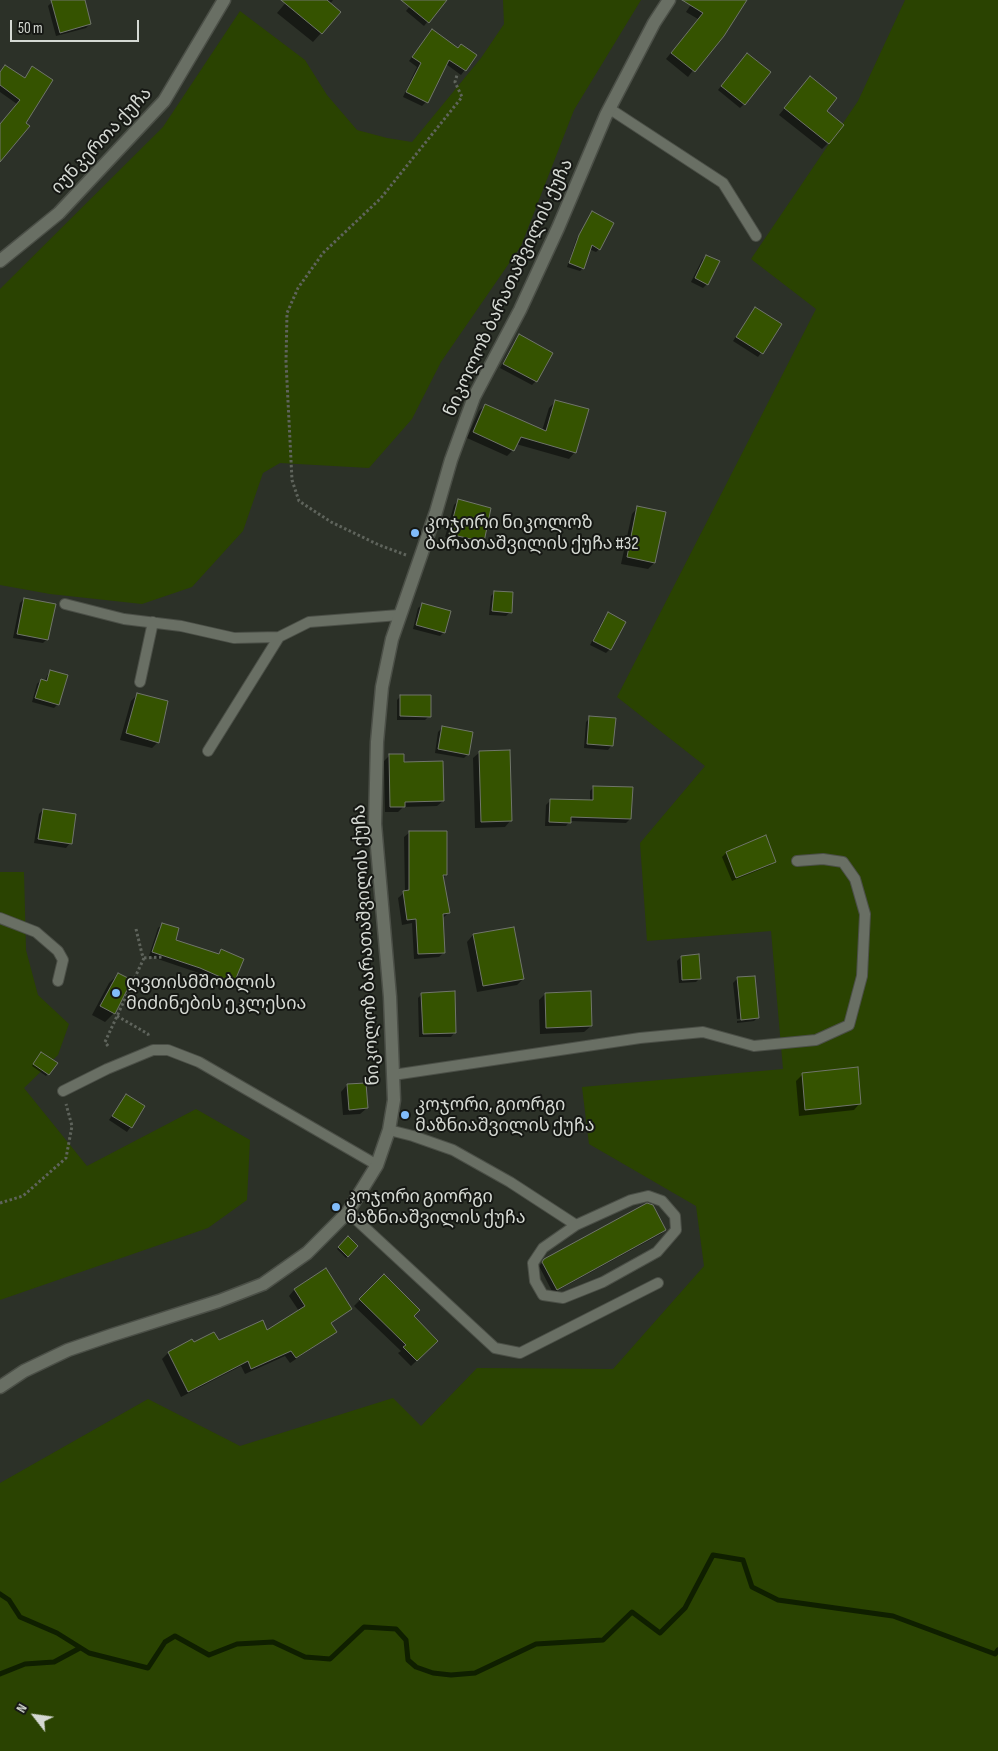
<!DOCTYPE html>
<html>
<head>
<meta charset="utf-8">
<style>
	body { margin:0 }
	#map { position:relative; width:998px; height:1751px; overflow:hidden; background:#2c3128; font-family:"Sofia Sans Condensed",sans-serif }
	canvas { display:block }
	.north { position:absolute; left:10px; top:1691px; width:50px; height:50px; -webkit-text-stroke:4px #161814; paint-order:stroke; rotate:300deg; font-size:14px; font-weight:700; line-height:20px; text-align:center; color:#d5d9d3 }
	.north::after { content:''; display:block; margin:auto; width:18px; height:22px; background:#d5d9d3; clip-path:polygon(50% 0,100% 100%,50% 72%,0 100%) }
	.scale { position:absolute; left:10px; top:20px; width:129px; height:22px; box-sizing:border-box; border:2px solid #d5d9d3; border-top:0; padding-left:6px; font-size:15px; line-height:18px; white-space:nowrap; color:#d5d9d3; -webkit-text-stroke:4px #161814; paint-order:stroke }
</style>
</head>
<body>
<div id="map">
<canvas width="998" height="1751"></canvas>
<div class="north">N</div>
<div class="scale">50 m</div>
</div>
<script>
const g = document.querySelector('canvas').getContext('2d');
g.lineJoin = 'round';
function fillPath(path, color) { g.fillStyle = color; g.fill(path, 'evenodd'); }
const shape = rows => new Path2D(rows.map(r => 'M' + r).join(''));
function strokePath(path, color, width, dash) { g.strokeStyle = color; g.lineWidth = width; g.lineCap = dash ? 'butt' : 'round'; g.setLineDash(dash || []); g.stroke(path); }
function drawText(font, color, halo, rows, align = 'center') {
  g.font = font + ' "Sofia Sans Condensed","Noto Sans Georgian",sans-serif'; g.lineWidth = 4; g.setLineDash([]); g.textBaseline = 'middle'; g.strokeStyle = halo; g.fillStyle = color; for (const [text, x, y, turn = 0] of rows) {
    g.save(); g.translate(x, y); g.rotate((+turn || 0) * Math.PI / 180); g.textAlign = isNaN(turn) ? turn : align; if (halo) g.strokeText(text, 0, 0); g.fillText(text, 0, 0); g.restore();
  }
}
const green = shape([
	[503,0,641,0,574,110,521,246,441,362,412,419,369,468,280,463,263,473,243,531,192,587,142,604,50,594,0,585,0,289,163,127,240,11,305,60,327,95,357,130,387,138,412,142,481,58,504,24],
	[905,0,998,0,998,1751,0,1751,0,1483,148,1399,240,1446,393,1398,421,1426,477,1368,613,1369,704,1266,696,1206,589,1144,582,1087,783,1069,771,931,647,941,640,843,705,766,617,697,816,309,751,259,858,101],
	[0,872,24,872,26,950,38,995,69,1024,58,1055,24,1088,87,1166,196,1109,250,1140,247,1200,208,1228,0,1300]
]);
const shadow = shape([
	[58,0,84,0,90,24,86,28,56,36,48,6,52,2],
	[288,0,333,0,330,4,321,33,313,42,277,13],
	[415,0,445,0,424,26,406,11],
	[694,0,745,0,688,77,666,59,698,19,686,12],
	[428,35,457,49,475,56,461,75,446,64,426,102,422,106,403,97,417,67,409,61],
	[743,59,744,104,740,108,718,90],
	[5,66,24,79,32,68,0,161,0,125,17,104,0,92,0,71],
	[804,84,825,111,828,143,822,149,779,115],
	[592,213,599,249,596,252,589,249,583,268,580,271,567,267,576,240],
	[706,256,707,284,703,288,691,282,702,260],
	[755,309,780,325,758,357,733,341],
	[519,336,536,381,532,385,500,368,515,340],
	[556,401,575,452,569,459,516,444,513,450,507,456,467,438,479,411,486,405,542,431,549,408],
	[458,501,483,541,479,545,445,537,454,505],
	[638,507,654,563,648,569,621,564,632,514],
	[495,592,510,612,506,616,489,615,491,596],
	[24,599,47,639,43,643,13,638,20,603],
	[423,604,444,632,440,636,413,629,418,608],
	[608,614,610,649,606,653,590,645,604,618],
	[51,671,58,704,54,708,32,702,37,684,41,680,45,681,47,676],
	[137,695,158,742,152,748,120,740,131,701],
	[401,696,429,716,425,720,397,720,397,700],
	[590,718,612,745,608,750,584,748,586,722],
	[443,727,468,754,464,758,435,753,438,732],
	[480,752,511,820,505,827,475,828,473,758],
	[390,755,403,763,443,801,437,806,403,807,398,812,385,812,384,761],
	[594,787,630,819,626,823,570,821,566,826,545,826,546,805,550,801,590,801,590,791],
	[43,810,70,843,66,848,34,843,39,814],
	[410,832,446,875,443,878,448,913,443,918,444,952,439,957,414,959,412,923,402,925,398,898,405,892,404,837],
	[765,837,775,861,771,865,732,881,722,857,726,853],
	[163,924,174,940,217,955,221,951,233,982,229,986,196,972,149,956,158,928],
	[473,935,523,979,517,985,477,992,467,942],
	[681,957,700,978,696,982,679,983,677,961],
	[118,975,114,1013,105,1022,92,1015,109,983],
	[737,979,758,1017,754,1021,737,1023,737,1021,755,1019,755,1017,737,1019,733,983],
	[422,994,455,1032,451,1037,419,1037,418,998],
	[545,994,591,1026,584,1032,540,1034,539,1000],
	[40,1055,56,1063,46,1076,32,1066],
	[802,1075,860,1103,854,1110,799,1116,796,1081],
	[347,1085,367,1108,360,1114,343,1115,341,1092],
	[126,1096,144,1107,127,1132,109,1120],
	[665,1230,661,1234,553,1293,539,1266,545,1260],
	[348,1238,357,1247,346,1258,337,1249],
	[326,1270,351,1309,330,1324,335,1331,329,1337,290,1363,285,1356,245,1374,241,1366,181,1397,162,1359,168,1353,192,1341,193,1344,218,1342,267,1332,299,1311,289,1296,294,1290],
	[384,1276,412,1316,437,1341,411,1366,398,1353,401,1351,354,1306]
]);
const stream = shape([
	[0,1594,9,1600,20,1617,57,1633,89,1653,148,1668,165,1642,175,1636,209,1655,237,1644,273,1642,305,1657,330,1659,364,1627,396,1629,406,1640,408,1660,416,1667,433,1673,451,1675,475,1673,536,1644,603,1640,632,1612,660,1633,685,1608,713,1555,743,1560,752,1587,778,1600,893,1616,995,1654,998,1650],
	[0,1674,25,1664,54,1662,80,1648]
]);
const building = shape([
	[51,0,85,0,91,24,60,33,51,0],
	[281,0,327,0,341,12,322,34,281,0],
	[401,0,447,0,429,23,401,0],
	[682,0,747,0,724,36,695,72,671,53,703,13,682,0],
	[432,29,458,48,461,44,477,55,466,71,449,60,428,103,406,92,421,63,412,57,432,29],
	[747,53,771,72,745,105,721,86,747,53],
	[5,65,25,78,32,66,53,80,26,123,30,126,0,162,0,124,20,100,0,85,0,72,5,65],
	[810,76,837,98,827,111,844,125,829,144,784,108,810,76],
	[592,211,614,223,600,250,592,245,584,269,569,263,579,235,592,211],
	[706,255,720,261,708,285,695,278,706,255],
	[755,307,782,324,763,354,736,337,755,307],
	[519,334,553,353,537,382,503,364,519,334],
	[555,400,589,409,576,453,521,437,514,451,473,432,485,404,546,431,555,400],
	[458,499,491,508,484,542,449,534,458,499],
	[637,506,666,512,655,563,627,557,637,506],
	[494,591,513,592,512,613,492,611,494,591],
	[24,598,56,604,48,640,17,634,24,598],
	[422,603,451,611,445,633,416,625,422,603],
	[608,612,626,622,611,650,593,641,608,612],
	[50,670,68,675,59,705,35,698,41,679,47,681,50,670],
	[137,693,168,701,159,743,126,733,137,693],
	[400,695,431,695,431,717,400,716,400,695],
	[589,716,616,718,613,746,587,744,589,716],
	[442,726,473,732,469,755,438,749,442,726],
	[510,750,512,821,481,822,479,751,510,750],
	[389,754,404,754,404,762,443,761,444,801,405,802,405,807,390,807,389,754],
	[593,786,633,787,631,819,571,817,571,823,549,822,550,799,593,800,593,786],
	[43,809,76,814,72,844,38,839,43,809],
	[409,831,447,831,447,875,443,875,450,913,443,914,445,953,418,954,416,919,407,920,403,891,409,890,409,831],
	[766,835,776,862,736,878,726,852,766,835],
	[162,923,179,928,176,940,219,954,221,949,244,959,234,983,200,968,152,952,162,923],
	[514,927,524,979,483,986,473,934,514,927],
	[699,954,701,979,682,980,681,956,699,954],
	[118,973,132,980,115,1014,100,1006,118,973],
	[755,976,759,1018,741,1020,737,977,755,976],
	[455,991,456,1033,423,1034,421,993,455,991],
	[591,991,592,1026,546,1028,545,993,591,991],
	[41,1052,58,1063,49,1075,33,1064,41,1052],
	[858,1067,861,1104,805,1110,802,1073,858,1067],
	[366,1083,368,1108,349,1110,347,1084,366,1083],
	[126,1094,145,1106,132,1128,112,1116,126,1094],
	[647,1203,653,1205,666,1230,557,1290,542,1262,544,1259,647,1203],
	[348,1236,358,1246,348,1257,338,1247,348,1236],
	[326,1268,352,1309,331,1323,337,1332,296,1358,291,1351,251,1369,248,1361,188,1392,168,1352,192,1339,194,1342,214,1332,219,1340,263,1320,267,1330,305,1306,294,1289,326,1268],
	[384,1274,420,1310,414,1316,438,1341,417,1361,403,1347,406,1345,359,1299,384,1274]
]);
const path = shape([
	[406,555,379,545,331,522,299,501,292,480,286,362,287,313,298,288,323,253,381,198,462,97,455,82,457,75],
	[136,929,142,954,144,958],
	[144,958,162,957],
	[117,1016,148,1034,149,1038],
	[108,1046,105,1042,144,958],
	[0,1203,23,1196,66,1158,72,1126,66,1104]
]);
const service = shape([
	[610,109,723,183,756,236],
	[65,604,124,619,181,626,234,638,279,637],
	[140,682,153,622],
	[208,751,279,637,309,622,399,615],
	[0,918,36,932,58,951,63,960,58,981],
	[393,1075,640,1038,703,1032,754,1046,816,1040,849,1025,862,976,865,914,855,879,843,862,823,859,797,861],
	[63,1091,107,1069,153,1050,168,1050,199,1062,377,1165],
	[389,1130,413,1136,453,1150,510,1182,576,1225,631,1200,648,1196,662,1201,675,1216,676,1230,657,1252,603,1282,563,1298,543,1295,535,1281,533,1263,543,1248,576,1225],
	[348,1212,495,1348,520,1353,658,1283]
]);
const minor = shape([
	[0,1387,24,1371,68,1350,112,1335,219,1301,263,1284,307,1253,348,1212,377,1165,389,1130,394,1100,390,997,375,824,377,742,382,687,392,639,436,512,451,460,474,397,520,310,558,228,606,115,654,23,669,0]
]);
const secondary = shape([
	[0,261,59,213,164,101,224,0]
]);
const markers = [
	[415,533,5,"#81bcfa"],
	[116,993,5,"#81bcfa"],
	[405,1115,5,"#81bcfa"],
	[336,1207,5,"#81bcfa"]
];
const streetNames = [
	["იუნკერთა ქუჩა",102,141,-47],
	["ნიკოლოზ ბარათაშვილის ქუჩა",509,288,-65],
	["ნიკოლოზ ბარათაშვილის ქუჩა",367,945,-93]
];
const poiNames = [
	["კოჯორი ნიკოლოზ",425,523],
	["ბარათაშვილის ქუჩა #32",425,544],
	["ღვთისმშობლის",126,983],
	["მიძინების ეკლესია",126,1004],
	["კოჯორი, გიორგი",415,1105],
	["მაზნიაშვილის ქუჩა",415,1126],
	["კოჯორი გიორგი",346,1197],
	["მაზნიაშვილის ქუჩა",346,1218]
];
fillPath(green, '#2a4301');
fillPath(shadow, '#0007');
strokePath(stream, '#0f1f00', 5);
fillPath(building, '#355300');
strokePath(building, '#70756b', 1);
strokePath(service, '#4b4f47', 12);
strokePath(minor, '#4b4f47', 15);
strokePath(secondary, '#4b4f47', 15);
strokePath(path, '#5f645c', 3, [2.5, 2.5]);
strokePath(service, '#696f64', 10);
strokePath(minor, '#696f64', 12);
strokePath(secondary, '#696f64', 12);
for (const [x, y, r, color] of markers) { const dot = new Path2D(); dot.arc(x, y, r, 0, 2 * Math.PI); g.fillStyle = color; g.fill(dot); strokePath(dot, '#161814', 2); }
drawText('18px', '#d5d9d3', '#161814', streetNames);
drawText('18px', '#d5d9d3', '#161814', poiNames, 'left');
</script>
</body>
</html>
